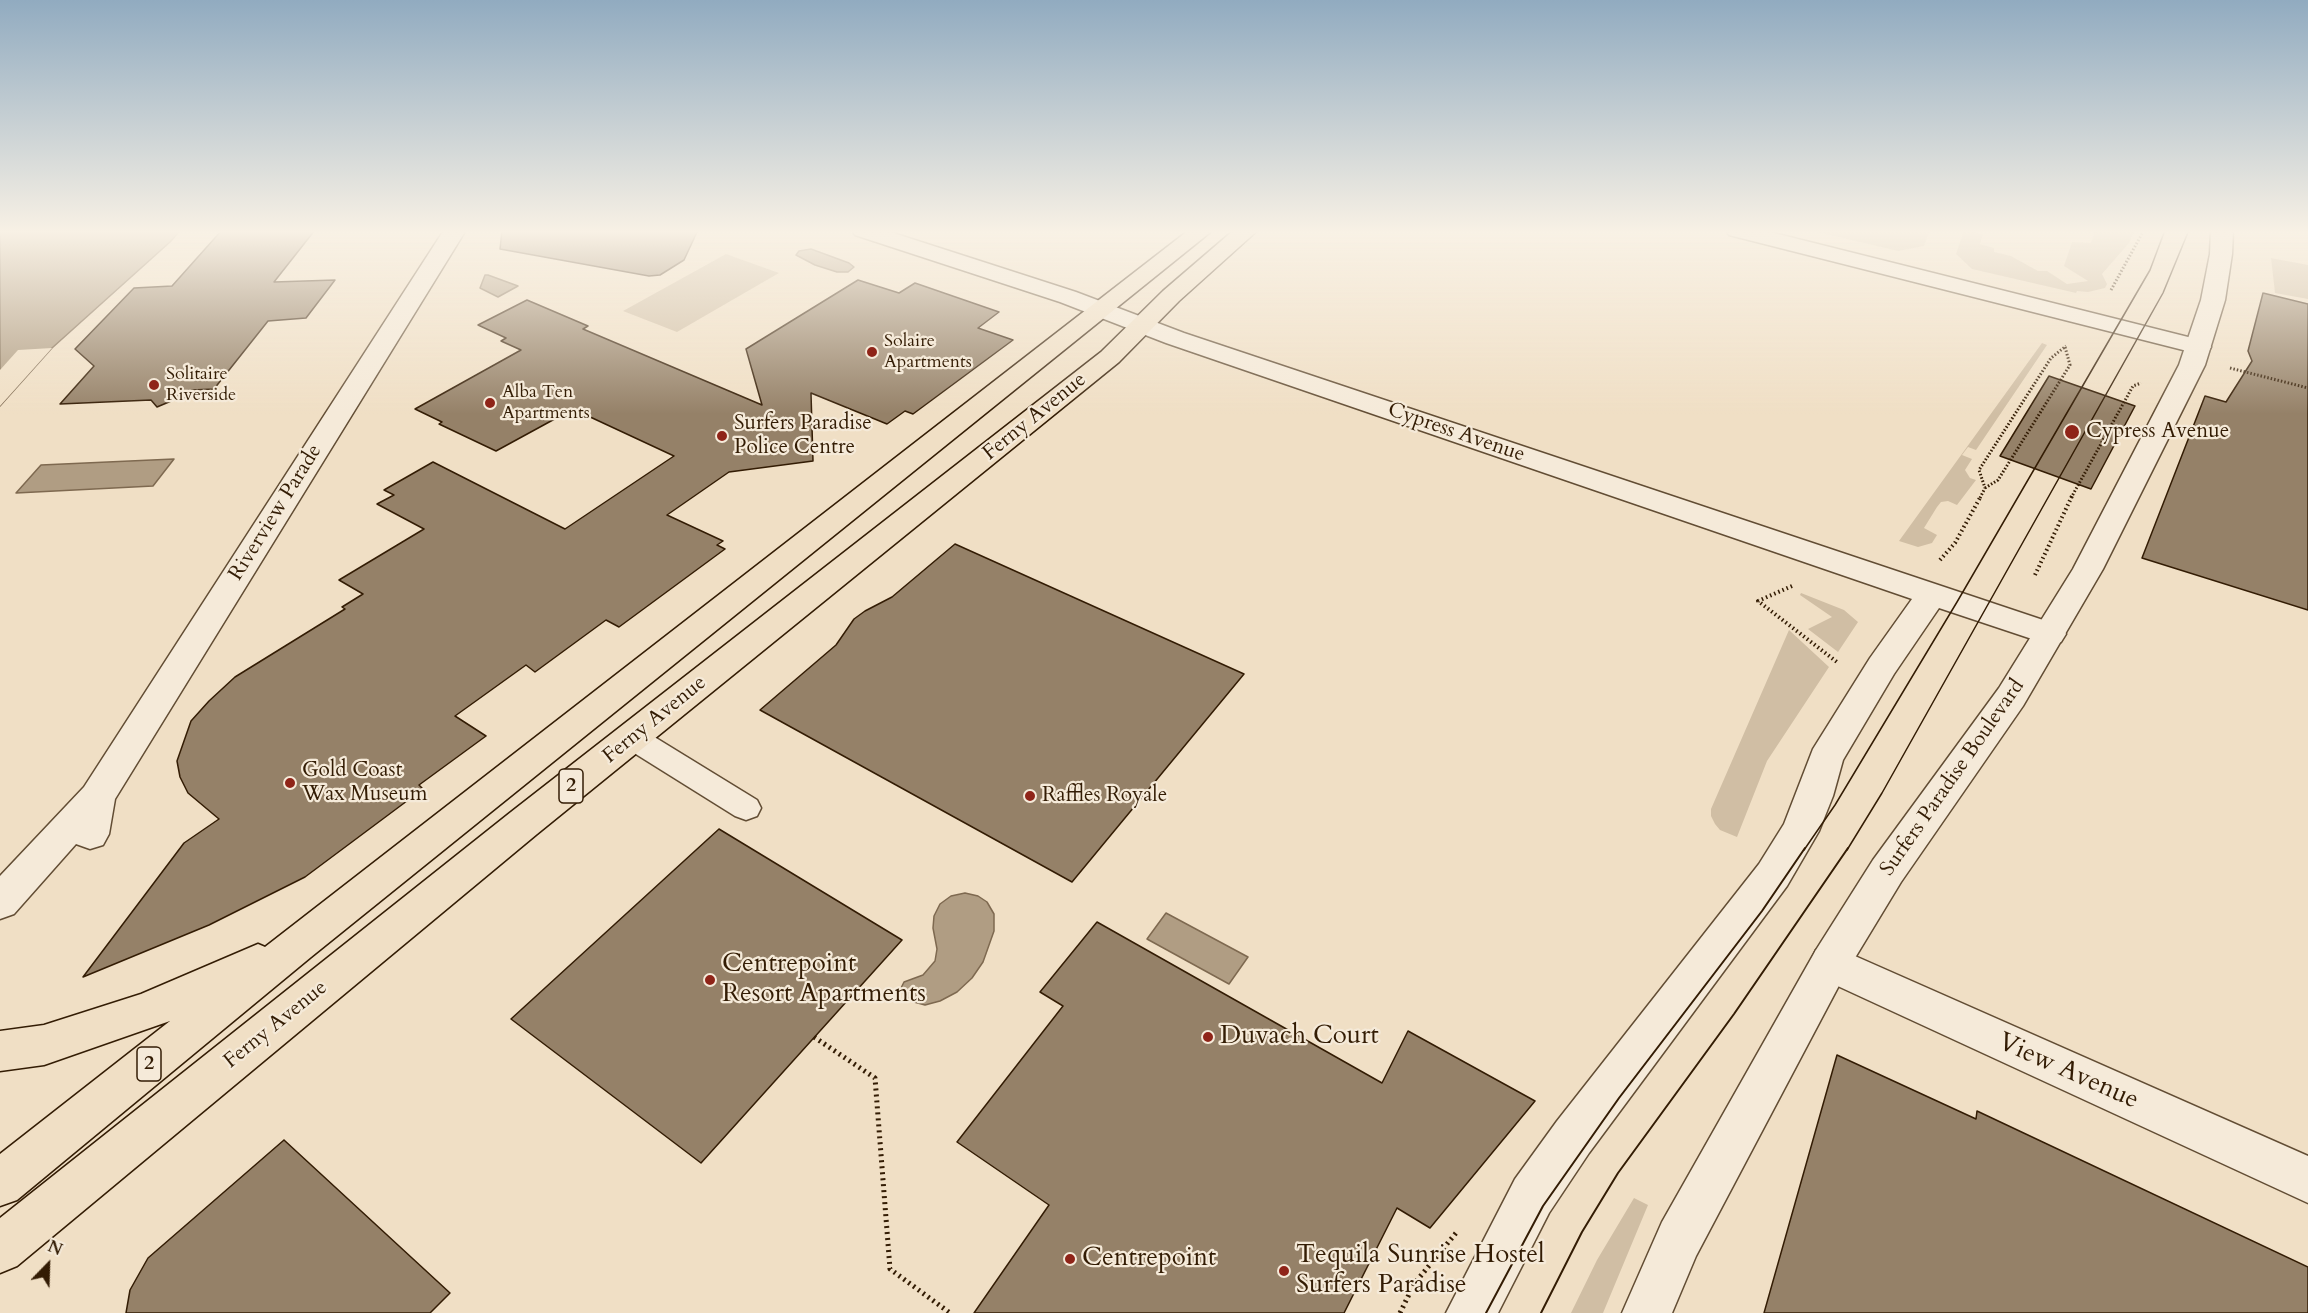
<!DOCTYPE html>
<html>
<head>
<meta charset="utf-8">
<style>
	body { margin:0 }
	#map { position:relative; width:2308px; height:1313px; overflow:hidden; background:#f0dfc5; font-family:Cardo,serif }
	canvas { display:block }
	.north { position:absolute; left:18px; top:1235px; width:60px; height:60px; -webkit-text-stroke:4px #f5ead9; paint-order:stroke; rotate:23deg; font-size:16px; font-weight:700; line-height:24px; text-align:center; color:#331c04 }
	.north::after { content:''; display:block; margin:auto; width:21px; height:27px; background:#331c04; clip-path:polygon(50% 0,100% 100%,50% 72%,0 100%) }
</style>
</head>
<body>
<div id="map">
<canvas width="2308" height="1313"></canvas>
<div class="north">N</div>
</div>
<script>
const g = document.querySelector('canvas').getContext('2d');
g.lineJoin = 'round';
function fillPath(path, color) { g.fillStyle = color; g.fill(path, 'evenodd'); }
const shape = rows => new Path2D(rows.map(r => 'M' + r).join(''));
function strokePath(path, color, width, dash) { g.strokeStyle = color; g.lineWidth = width; g.lineCap = dash ? 'butt' : 'round'; g.setLineDash(dash || []); g.stroke(path); }
function drawText(font, color, halo, rows, align = 'center') {
  g.font = font + ' Cardo,serif'; g.lineWidth = 4.5; g.setLineDash([]); g.textBaseline = 'middle'; g.strokeStyle = halo; g.fillStyle = color; for (const [text, x, y, turn = 0] of rows) {
    g.save(); g.translate(x, y); g.rotate((+turn || 0) * Math.PI / 180); g.textAlign = isNaN(turn) ? turn : align; if (halo) g.strokeText(text, 0, 0); g.fillText(text, 0, 0); g.restore();
  }
}
const green = shape([
	[1809,230,1919,230,1929,232,1924,246,1898,251],
	[1964,230,1983,234,1980,244,1994,248,1994,252,2011,256,2038,271,2047,271,2067,284,2088,281,2064,266,2072,242,2091,243,2095,231,2103,232,2104,230,2135,230,2129,243,2102,274,2107,284,2105,288,2088,292,2077,291,2076,293,1972,269,1956,254],
	[726,254,779,273,677,332,623,311],
	[2271,258,2308,265,2308,299,2275,293],
	[2042,343,2047,345,1976,450,1968,447,1962,455,1972,459,1965,470,1970,478,1976,480,1957,505,1948,501,1941,502,1937,507,1924,528,1937,535,1932,543,1918,547,1899,541],
	[1801,593,1844,610,1858,622,1838,652,1808,629,1832,617,1800,595],
	[1789,630,1829,667,1767,761,1737,837,1720,830,1715,824,1711,816,1711,809],
	[1634,1198,1648,1205,1603,1313,1571,1313,1597,1260]
]);
const water = shape([
	[0,230,181,230,170,242,52,348,0,406,0,230],
	[811,249,849,263,854,267,848,272,837,272,815,265,796,255,799,251,811,249],
	[485,275,488,275,518,286,498,297,480,288,485,275],
	[174,459,153,486,16,493,41,465,174,459],
	[965,893,978,896,987,902,994,914,994,931,983,962,972,978,957,992,940,1001,925,1005,914,1002,904,995,901,988,904,982,923,975,935,961,937,949,933,928,934,916,940,904,951,896,965,893],
	[1166,913,1248,957,1229,984,1147,939,1166,913]
]);
const pier = shape([
	[52,348,0,406,0,370,18,350]
]);
const building = shape([
	[222,230,315,230,274,282,335,280,306,318,268,321,214,389,192,390,184,399,176,399,157,407,151,400,60,404,94,366,75,349,134,288,172,286,222,230],
	[502,230,698,230,684,260,660,275,649,276,500,249,502,230],
	[858,280,899,293,915,283,999,312,978,328,1013,340,913,414,905,411,887,424,811,393,813,461,729,472,667,515,723,541,717,545,725,549,619,627,606,620,535,672,526,665,455,716,486,736,419,785,423,789,305,877,209,925,83,977,184,843,219,819,188,793,180,777,177,761,191,721,209,701,235,677,345,609,342,607,363,594,339,580,424,529,377,504,394,495,384,490,433,462,565,529,674,456,573,409,496,451,439,424,442,422,415,409,521,350,501,341,506,338,478,325,527,300,588,326,583,329,762,405,746,349,858,280],
	[2263,293,2308,304,2308,610,2142,558,2205,396,2226,402,2252,361,2248,351,2263,293],
	[2049,376,2135,406,2091,489,2000,456,2049,376],
	[955,544,1244,674,1072,882,760,710,836,645,854,619,865,611,892,597,955,544],
	[719,829,902,940,701,1163,511,1019,719,829],
	[1097,922,1382,1083,1408,1031,1535,1101,1430,1228,1397,1208,1344,1313,974,1313,1049,1205,957,1142,1063,1006,1040,992,1097,922],
	[1837,1055,1976,1119,1977,1111,2308,1267,2308,1313,1764,1313,1837,1055],
	[284,1140,450,1293,430,1313,126,1313,130,1290,148,1258,284,1140]
]);
const pathFar2 = shape([
	[2111,290,2144,230],
	[2230,368,2308,388],
	[1985,488,1998,480,2070,365,2065,347],
	[1980,498,1985,488,1979,470,2051,358,2066,346],
	[2071,498,2133,386,2141,383]
]);
const pathFar1 = shape([
	[1940,560,1955,543,1981,496],
	[2035,575,2072,496],
	[1792,586,1758,601,1837,662]
]);
const path = shape([
	[814,1037,875,1078,890,1269,950,1313],
	[1400,1313,1414,1284,1456,1233]
]);
const service = shape([
	[633,727,643,730,757,800,761,808,757,816,746,820,735,816,623,746,619,738,623,730,633,727]
]);
const minor = shape([
	[444,230,466,230,115,799,109,834,103,845,90,849,76,844,14,914,0,919,0,876,84,787,444,230],
	[852,230,884,230,1076,292,1184,333,2061,626,2066,634,2061,642,2050,645,1939,608,1894,674,1843,760,1833,796,1819,831,1787,886,1589,1153,1549,1213,1498,1313,1446,1313,1515,1179,1557,1121,1759,864,1784,824,1813,749,1870,658,1912,599,1166,343,1060,302,855,235,852,230],
	[1726,230,1762,230,2208,342,2211,347,2208,352,2199,354,1729,235,1726,230],
	[1830,945,2308,1156,2308,1203,1816,976,1810,963,1816,950,1830,945]
]);
const tertiary = shape([
	[2211,230,2233,230,2232,254,2225,300,2205,365,2103,569,2023,706,1901,882,1844,976,1696,1256,1672,1313,1622,1313,1662,1222,1816,950,1873,860,1999,688,2073,569,2179,365,2201,300,2210,254,2211,230]
]);
const trunk = shape([
	[1189,230,1213,230,311,957,17,1200,0,1206,0,1154,170,1021,44,1065,0,1071,0,1031,44,1025,141,994,258,944,265,947,1189,230],
	[1234,230,1258,230,1179,301,1119,362,537,834,17,1266,0,1273,0,1218,511,812,1101,352,1163,291,1234,230]
]);
const tramFar1 = shape([
	[1804,850,1835,805,1957,602,2150,270,2165,230],
	[1847,850,1882,793,2163,293,2189,230]
]);
const tram = shape([
	[1486,1313,1543,1206,1619,1098,1762,911,1805,848],
	[1541,1313,1582,1232,1618,1173,1734,1014,1848,848]
]);
const markers = [
	[872,352,6,"#8f2418"],
	[154,385,6,"#8f2418"],
	[490,403,6,"#8f2418"],
	[2072,432,8,"#8f2418"],
	[722,436,6,"#8f2418"],
	[290,783,6,"#8f2418"],
	[1030,796,6,"#8f2418"],
	[710,980,6,"#8f2418"],
	[1208,1037,6,"#8f2418"],
	[1070,1259,6,"#8f2418"],
	[1284,1271,6,"#8f2418"]
];
const farPoinames = [
	["Solaire",884,342],
	["Apartments",884,363],
	["Solitaire",166,375],
	["Riverside",166,396],
	["Alba Ten",502,393],
	["Apartments",502,414]
];
const shields = [
	[571,786,24],
	[149,1064,24]
];
const shieldNames = [
	["2",571,786],
	["2",149,1064]
];
const streetNames = [
	["Ferny Avenue",1035,417,-39],
	["Cypress Avenue",1456,433,19],
	["Riverview Parade",276,513,-58],
	["Ferny Avenue",655,720,-39],
	["Surfers Paradise Boulevard",1953,778,-55],
	["Ferny Avenue",276,1025,-39]
];
const poiNames = [
	["Surfers Paradise",734,424],
	["Police Centre",734,448],
	["Cypress Avenue",2086,432],
	["Gold Coast",302,771],
	["Wax Museum",302,795],
	["Raffles Royale",1042,796]
];
const nearPoinames = [
	["Centrepoint",722,965],
	["Resort Apartments",722,995],
	["Duvach Court",1220,1037],
	["Tequila Sunrise Hostel",1296,1256],
	["Surfers Paradise",1296,1286],
	["Centrepoint",1082,1259]
];
const nearStreetnames = [
	["View Avenue",2068,1072,24]
];
fillPath(green, '#d0bea4');
fillPath(water, '#b09d83');
strokePath(water, '#7e6950', 1.5);
fillPath(pier, '#f0dfc5');
fillPath(building, '#958168');
strokePath(building, '#331c04', 1.5);
strokePath(service, '#624d34', 3);
strokePath(minor, '#624d34', 3);
strokePath(tertiary, '#624d34', 3);
strokePath(trunk, '#331c04', 3);
strokePath(pathFar2, '#331c04', 3, [1.5, 2]);
strokePath(pathFar1, '#331c04', 4, [1.5, 3]);
strokePath(path, '#331c04', 5, [2, 4]);
fillPath(service, '#f5ead9');
fillPath(minor, '#f5ead9');
fillPath(tertiary, '#f5ead9');
fillPath(trunk, '#f0dfc5');
strokePath(tramFar1, '#331c04', 1.5);
strokePath(tram, '#331c04', 2);
const sky = g.createLinearGradient(0, 0, 0, 414);
sky.addColorStop(0, '#91abc0');
sky.addColorStop(0.56, '#f8f1e5');
sky.addColorStop(1, '#f8f1e500');
g.fillStyle = sky;
g.fillRect(0, 0, 2308, 414);
for (const [x, y, r, color] of markers) { const dot = new Path2D(); dot.arc(x, y, r, 0, 2 * Math.PI); g.fillStyle = color; g.fill(dot); strokePath(dot, '#f5ead9', 2); }
drawText('18px', '#331c04', '#f5ead9', farPoinames, 'left');
for (const [x, y, w] of shields) { const box = new Path2D(); box.roundRect(x - w / 2, y - 17, w, 34, 4.5); g.fillStyle = '#f5ead9'; g.fill(box); strokePath(box, '#331c04', 1.5); }
drawText('bold 20px', '#331c04', null, shieldNames);
drawText('21px', '#331c04', '#f5ead9', streetNames);
drawText('21px', '#331c04', '#f5ead9', poiNames, 'left');
drawText('26px', '#331c04', '#f5ead9', nearPoinames, 'left');
drawText('26px', '#331c04', '#f5ead9', nearStreetnames);
</script>
</body>
</html>
